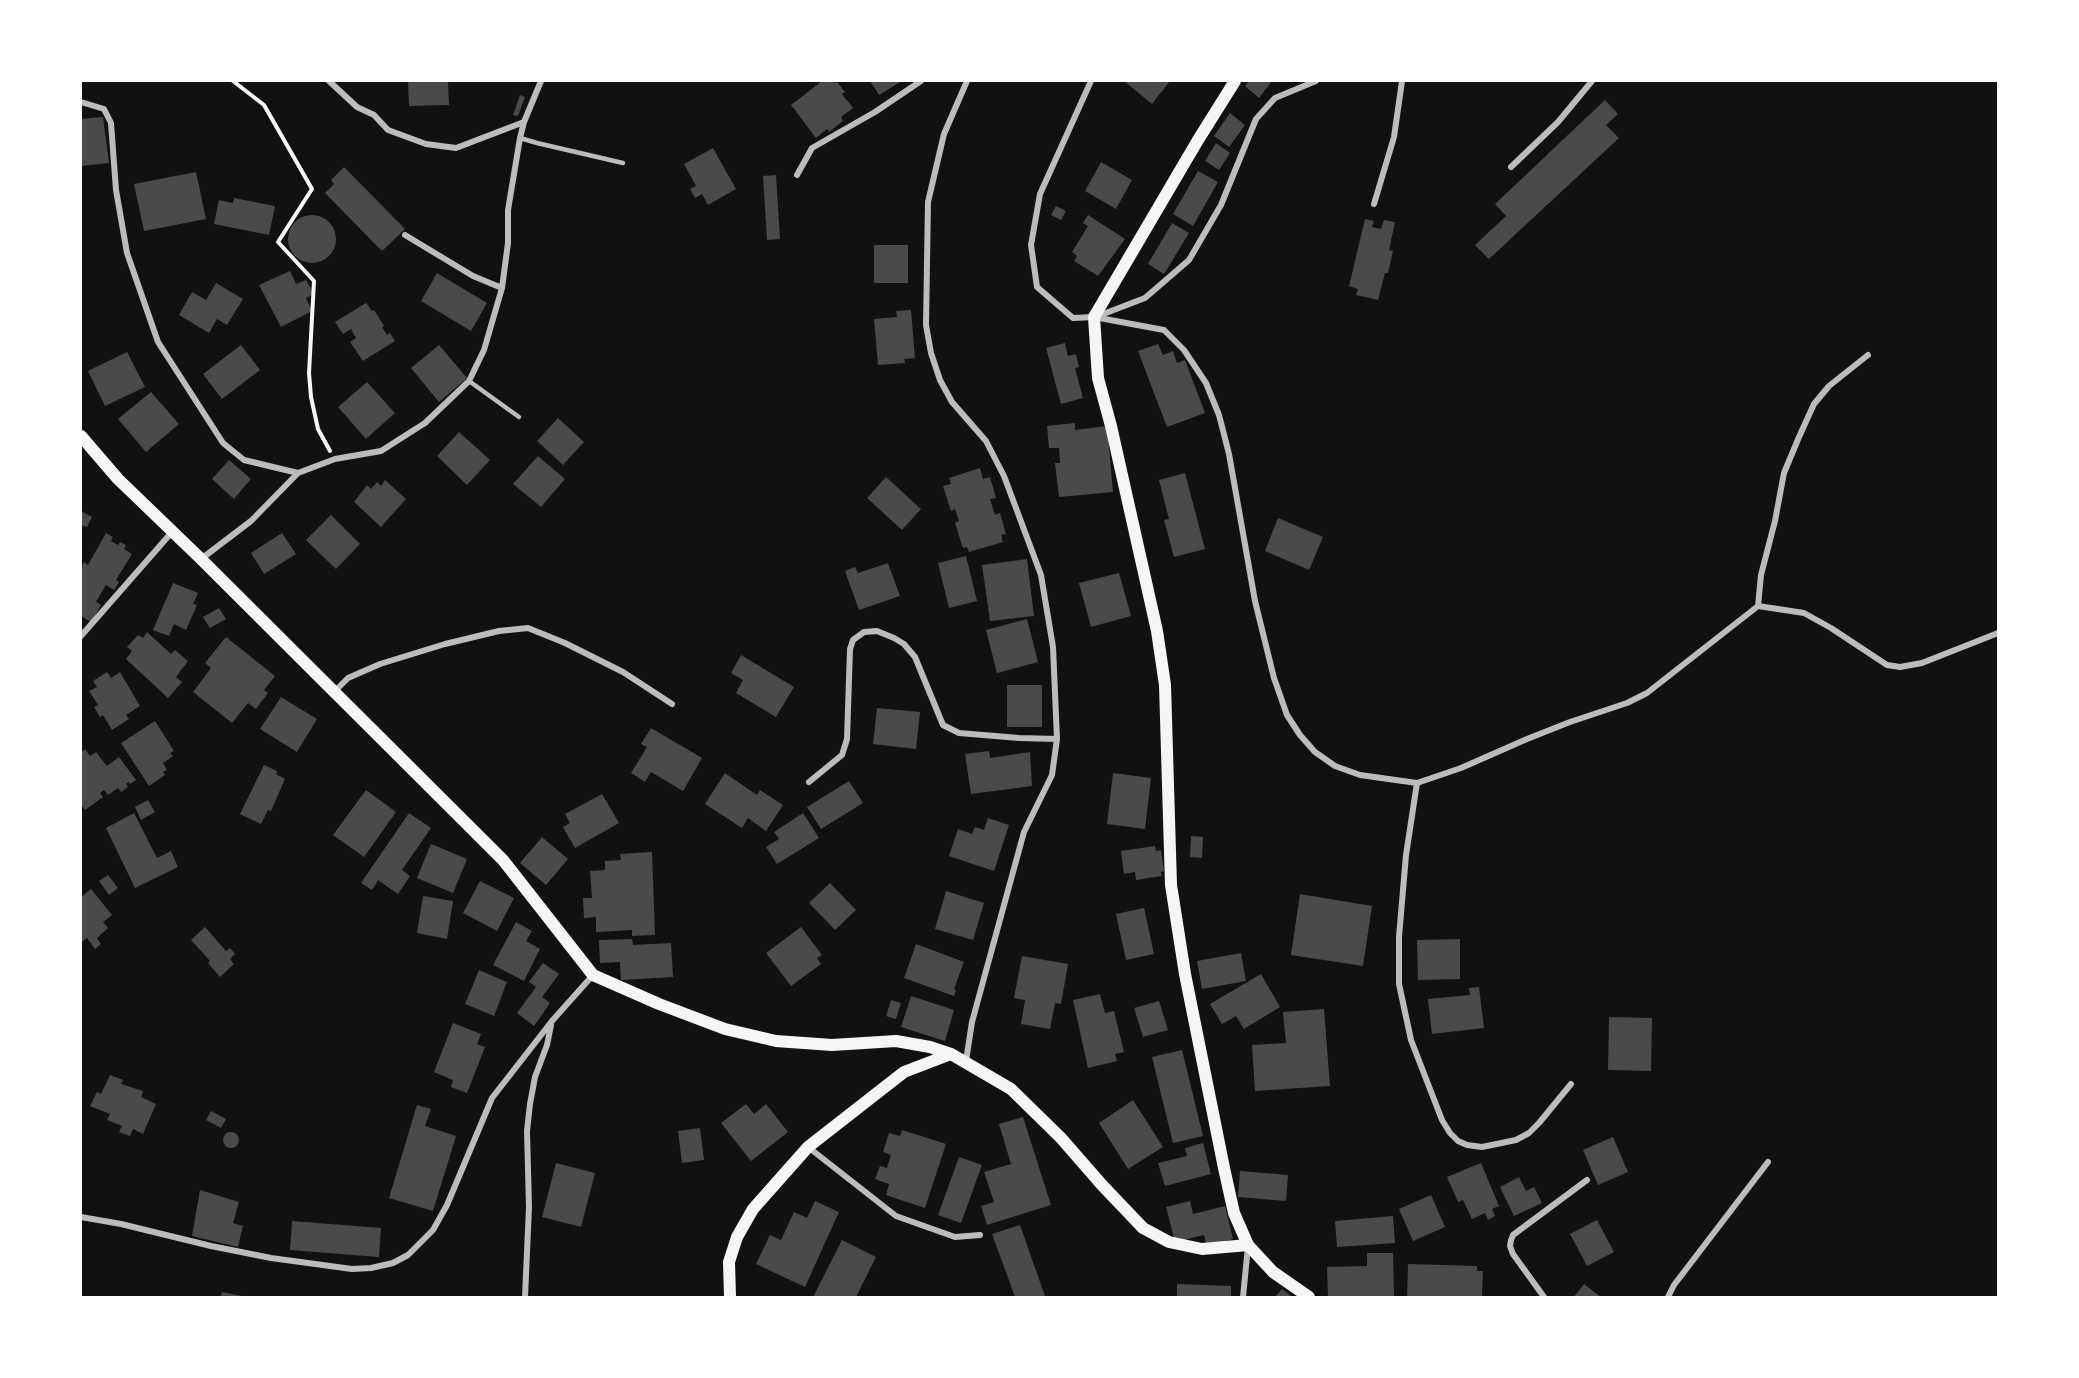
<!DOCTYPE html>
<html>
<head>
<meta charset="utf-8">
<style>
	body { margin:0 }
	#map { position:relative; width:2079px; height:1378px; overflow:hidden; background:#111; font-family:"DM Sans",sans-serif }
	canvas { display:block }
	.frame { position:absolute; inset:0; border:82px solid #fff; pointer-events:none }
</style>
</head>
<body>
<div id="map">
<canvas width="2079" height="1378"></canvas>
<div class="frame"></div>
</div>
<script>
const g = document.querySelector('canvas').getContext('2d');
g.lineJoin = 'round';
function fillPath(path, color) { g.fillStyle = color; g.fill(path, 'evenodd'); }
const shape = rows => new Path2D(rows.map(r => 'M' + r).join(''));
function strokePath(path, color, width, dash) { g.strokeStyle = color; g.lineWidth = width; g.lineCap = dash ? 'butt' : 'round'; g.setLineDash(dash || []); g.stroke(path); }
const building = shape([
	[408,81,448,81,449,105,409,106],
	[822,81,833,81,835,83,837,82,845,92,842,94,853,108,841,117,843,121,829,132,827,129,816,138,791,105],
	[870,81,902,81,879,95],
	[1124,81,1170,81,1152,104],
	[1249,81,1272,81,1259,98,1245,86],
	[520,95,525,97,518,116,513,115],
	[1605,100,1618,114,1606,125,1619,138,1489,259,1475,245,1506,216,1495,204],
	[1230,113,1245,125,1229,147,1214,136],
	[103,117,109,163,81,166,81,119],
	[1216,143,1230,153,1219,170,1205,161],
	[713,148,736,189,708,205,702,194,695,198,690,189,696,186,684,164],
	[1101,162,1132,180,1116,209,1085,191],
	[344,167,405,229,382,251,325,193,334,184,331,180],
	[1198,171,1218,182,1193,226,1173,214],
	[196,172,206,219,144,231,134,184],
	[776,175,780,239,767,240,763,176],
	[234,198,275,206,269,235,214,224,219,200,233,203],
	[1056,206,1066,211,1061,220,1051,215],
	'288 239a24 24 0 1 1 48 0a24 24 0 1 1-48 0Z',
	[1088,215,1125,239,1098,276,1074,261,1077,256,1072,252,1088,226,1083,223],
	[1365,219,1374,221,1372,227,1381,229,1384,220,1395,222,1389,250,1393,251,1388,273,1385,273,1378,300,1356,295,1358,289,1349,286],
	[1172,223,1189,233,1164,274,1148,264],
	[874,245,908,245,908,283,874,283],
	[290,271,296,284,306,280,314,294,306,298,312,311,281,327,259,285],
	[437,273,487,303,471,331,421,301],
	[216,283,243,299,227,325,217,319,209,333,179,315,192,292,206,300],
	[366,303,372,311,374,310,384,326,382,327,387,335,390,333,395,341,363,361,350,342,356,338,351,329,343,334,335,322],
	[911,310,915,358,904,359,905,363,878,365,874,319,897,317,896,311],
	[1065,343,1068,356,1076,354,1079,367,1075,368,1083,398,1061,404,1046,348],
	[1158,344,1163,355,1173,351,1177,363,1185,360,1205,413,1167,427,1138,351],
	[241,345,260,370,222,399,203,374],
	[439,345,467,378,439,402,411,368],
	[127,352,145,387,105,406,88,371],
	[367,382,395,413,366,439,338,407],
	[151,392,179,424,146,452,118,419],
	[558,418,584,442,563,465,537,441],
	[1075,423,1075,430,1107,426,1113,492,1059,497,1055,463,1060,463,1059,448,1049,448,1047,426],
	[459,432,490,460,467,485,437,456],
	[538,456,565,479,541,507,513,484],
	[229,460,251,479,234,499,212,479],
	[980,468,983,479,990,477,996,498,990,499,995,515,1000,513,1006,534,1001,535,1003,542,969,552,967,547,963,548,955,523,959,521,955,509,951,511,943,486,951,484,949,478],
	[1185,473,1205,549,1174,557,1164,520,1169,519,1159,480],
	[886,477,921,509,902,530,867,498],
	[385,480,406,499,381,527,354,502,367,485,371,489,377,482,381,486],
	[81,511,92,517,87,527,81,525],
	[331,515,360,544,336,569,306,540],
	[1278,518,1323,537,1309,570,1265,551],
	[106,533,113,537,111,541,118,545,120,542,126,545,124,549,132,554,116,580,119,582,114,590,106,585,96,602,101,605,91,622,81,616,81,568,84,562,88,565],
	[282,533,296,554,264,574,251,553],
	[966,556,977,601,949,608,938,563],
	[1027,559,1034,616,990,621,982,565],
	[888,563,900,596,859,610,845,571,855,567,858,573],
	[1119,573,1131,616,1091,627,1079,583],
	[173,583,198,593,193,604,197,605,186,630,174,624,169,636,153,630],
	[219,608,226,619,210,628,203,617],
	[1027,619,1038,662,997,673,986,630],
	[147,632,171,654,175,650,188,661,176,677,182,682,168,698,126,659,132,651,127,647,138,635,143,638],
	[226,637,275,676,264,690,268,693,256,709,248,703,232,723,193,692,211,668,205,663],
	[741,655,794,687,776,717,736,693,743,680,731,673],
	[107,672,111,678,120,672,140,706,126,715,129,719,112,730,103,715,100,717,94,707,98,705,89,691,97,687,93,681],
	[1007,685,1042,685,1042,727,1007,727],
	[281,697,317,719,297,752,260,729],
	[877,708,920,712,916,749,873,744],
	[155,721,174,751,170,753,173,756,163,763,167,770,163,772,165,775,149,786,121,743],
	[651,728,702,758,683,791,651,772,645,782,631,773,647,747,641,744],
	[85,749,90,756,96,752,107,766,119,757,136,780,130,784,129,782,126,784,128,787,121,792,118,788,108,795,104,790,100,793,103,797,85,810,81,805,81,752],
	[989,751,990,758,1030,752,1032,786,971,794,965,754],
	[264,765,277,771,276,774,285,779,271,811,268,810,261,824,240,814],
	[725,773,757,795,760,790,783,805,766,831,748,818,742,828,705,804],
	[1113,773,1151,778,1145,829,1107,824],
	[849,781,863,803,821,829,807,807],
	[366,790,396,812,364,857,333,835],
	[602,794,619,823,575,848,563,827,570,823,565,814],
	[148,800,155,812,141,820,135,807],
	[134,813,157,858,171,851,178,867,135,888,106,828],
	[409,813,431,828,402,870,410,876,398,894,378,880,372,890,361,883],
	[803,813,819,838,777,864,766,847,779,839,774,832],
	[988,818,1009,825,994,871,949,856,958,829,972,834,975,827,984,830],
	[1191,836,1203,837,1202,858,1190,857],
	[542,837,568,859,546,885,520,863],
	[431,844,467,859,453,893,417,878],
	[1155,846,1156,851,1161,850,1164,871,1161,872,1162,876,1136,880,1135,872,1124,874,1121,851],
	[652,852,655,935,632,936,632,930,596,932,596,917,584,918,583,898,592,898,590,871,605,870,605,861,621,860,620,854],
	[108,875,118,888,109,895,99,881],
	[480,881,514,898,497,931,463,913],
	[830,883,856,910,835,930,809,903],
	[91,889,112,915,103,922,108,928,97,938,101,944,95,949,87,938,82,942,81,940,81,897],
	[946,891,984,903,973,940,935,929],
	[1300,894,1372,906,1363,966,1291,955],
	[423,896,453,901,447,939,417,933],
	[1144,908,1154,954,1126,960,1116,914],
	[516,922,532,931,526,941,540,949,524,981,493,965],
	[205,927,226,951,230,948,235,954,230,959,234,964,220,977,208,963,210,961,191,940],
	[801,927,822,955,817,958,821,964,791,986,766,953],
	[632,939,633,945,671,943,673,977,621,980,620,962,600,963,599,940],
	[1460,939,1460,979,1418,980,1417,940],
	[916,944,964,962,954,989,956,990,954,996,904,978],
	[1241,953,1246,981,1202,989,1197,961],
	[1022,956,1068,964,1061,1004,1055,1003,1050,1029,1021,1024,1025,1000,1014,998],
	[543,963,559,974,542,997,550,1003,534,1026,517,1013,536,987,529,982],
	[479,970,507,982,494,1016,465,1004],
	[1261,974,1280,1007,1244,1029,1236,1016,1222,1024,1210,1004],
	[1479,987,1484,1028,1432,1034,1428,999,1470,995,1469,988],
	[1100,994,1105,1013,1114,1011,1124,1052,1115,1054,1117,1061,1088,1068,1073,1000],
	[911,996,954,1010,945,1041,901,1027],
	[891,1000,901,1003,896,1019,886,1016],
	[1159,1001,1168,1030,1143,1037,1134,1008],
	[1324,1009,1330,1086,1255,1091,1252,1045,1286,1043,1283,1012],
	[1609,1017,1652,1018,1651,1071,1608,1070],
	[453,1023,481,1034,477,1044,485,1047,467,1093,451,1087,453,1080,434,1072],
	[1182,1050,1203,1136,1173,1143,1152,1057],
	[110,1075,123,1080,121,1084,143,1091,141,1097,156,1104,143,1134,133,1129,130,1136,119,1132,122,1126,107,1120,110,1114,90,1106,97,1092,101,1094],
	[1133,1100,1163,1147,1128,1169,1099,1123],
	[746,1104,754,1114,766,1104,788,1132,751,1161,721,1123],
	[417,1105,431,1109,425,1126,456,1136,433,1211,389,1198],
	[211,1111,226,1119,221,1128,206,1120],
	[1023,1117,1051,1205,987,1225,981,1206,994,1202,984,1172,1011,1164,999,1124],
	[700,1128,704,1160,682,1163,678,1131],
	[902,1130,946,1144,925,1208,886,1195,889,1184,875,1179,880,1166,887,1168,891,1155,883,1152,889,1133,900,1136],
	'223 1140a8 8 0 1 1 16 0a8 8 0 1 1-16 0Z',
	[1613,1137,1628,1172,1598,1185,1583,1150],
	[1203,1143,1211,1174,1165,1186,1158,1163,1187,1156,1185,1148],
	[959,1157,982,1165,961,1223,938,1215],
	[556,1163,595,1173,581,1227,542,1217],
	[1481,1163,1499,1206,1492,1209,1495,1216,1488,1220,1485,1213,1472,1219,1463,1200,1458,1202,1447,1177],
	[1240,1171,1288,1175,1286,1201,1238,1197],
	[1519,1177,1526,1191,1534,1187,1542,1203,1514,1216,1500,1187],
	[200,1190,239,1202,233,1223,243,1226,238,1247,192,1236],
	[1431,1195,1445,1227,1413,1241,1399,1209],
	[815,1201,839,1212,805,1287,756,1264,770,1235,781,1240,794,1212,807,1218],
	[1190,1201,1193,1214,1225,1206,1233,1239,1207,1246,1204,1235,1175,1242,1166,1207],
	[1393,1216,1395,1243,1337,1247,1335,1221],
	[1597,1220,1614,1252,1587,1266,1570,1234],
	[292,1221,381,1228,379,1257,290,1250],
	[1020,1225,1045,1296,1043,1297,1015,1297,992,1234],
	[842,1240,876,1257,856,1297,813,1297],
	[1367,1253,1393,1253,1394,1296,1328,1297,1327,1267,1367,1266],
	[1408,1264,1477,1266,1477,1271,1483,1271,1482,1297,1407,1297],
	[1177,1284,1231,1286,1231,1297,1177,1297],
	[1584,1284,1601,1297,1574,1297],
	[1282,1289,1292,1297,1275,1297],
	[222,1292,242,1296,242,1297,221,1297]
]);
const path = shape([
	[233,81,264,105,312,189,278,242,314,281,309,373,311,397,318,429,330,451]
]);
const service = shape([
	[520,138,537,143,623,163],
	[469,381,519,417]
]);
const minor = shape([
	[329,81,357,107,374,115,388,130,426,144,456,148,524,122],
	[1091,81,1040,194,1031,245,1037,287,1073,318,1094,317,1164,330,1184,350,1206,383,1219,415,1229,454,1255,601,1274,678,1287,715,1300,735,1315,752,1335,766,1360,775,1417,783,1461,768,1527,739,1570,722,1627,703,1647,693,1758,606,1761,575,1775,521,1784,473,1799,437,1814,404,1829,386,1868,355],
	[81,102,104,109,111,123,116,190,127,253,158,342,223,443,244,460,298,473],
	[1511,167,1558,122,1592,81],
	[797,175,812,148,875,112,921,81],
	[1374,204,1394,137,1402,81],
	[405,235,473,276,502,288],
	[1098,316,1145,298,1189,260,1221,205,1256,119,1275,98,1316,81],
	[201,559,251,521,298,473,335,459,381,451,425,423,469,381,484,350,502,288,508,243,508,210,520,138,524,122,541,81],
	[1758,606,1804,613,1831,628,1887,665,1900,667,1922,663,1998,633],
	[81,636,172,532],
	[334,692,348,678,380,664,445,644,499,631,528,628,565,643,623,672,672,704],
	[809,782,842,755,847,739,850,649,853,640,864,632,877,631,894,638,904,644,915,657,943,725,959,733,1019,738,1057,739],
	[1417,783,1406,855,1399,937,1399,984,1411,1040,1442,1120,1450,1133,1458,1141,1467,1145,1482,1147,1516,1140,1529,1133,1539,1123,1571,1084],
	[966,1061,972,1022,1024,832,1052,775,1057,739,1053,647,1041,575,1004,476,986,441,952,402,940,380,931,353,926,325,928,202,944,134,967,81],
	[808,1147,896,1216,955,1237,980,1235],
	[81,1217,121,1224,211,1246,271,1258,352,1269,371,1268,393,1263,408,1255,433,1230,447,1205,492,1098,552,1021,593,975],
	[525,1297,529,1207,527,1131,530,1104,535,1077,547,1045,551,1025],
	[1243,1297,1248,1246],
	[1544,1297,1513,1254,1510,1246,1511,1240,1513,1235,1587,1180],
	[1668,1297,1674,1285,1768,1162]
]);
const secondary = shape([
	[1235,81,1198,140,1094,317,1098,378,1111,426,1157,631,1165,685,1171,885,1185,974,1224,1168,1234,1213,1248,1245,1273,1272,1309,1297],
	[81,436,118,479,201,559,503,860,593,975,659,1004,725,1029,776,1041,832,1045,896,1041,930,1047,951,1054,1011,1089,1061,1138,1102,1185,1143,1228,1169,1242,1202,1249,1248,1245],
	[730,1297,729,1262,737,1237,753,1209,808,1147,904,1072,951,1054]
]);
fillPath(building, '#4a4a4a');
strokePath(path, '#f5f5f5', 4);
strokePath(service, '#bcbcbc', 4.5);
strokePath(minor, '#bcbcbc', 6);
strokePath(secondary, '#f5f5f5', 12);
</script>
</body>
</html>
